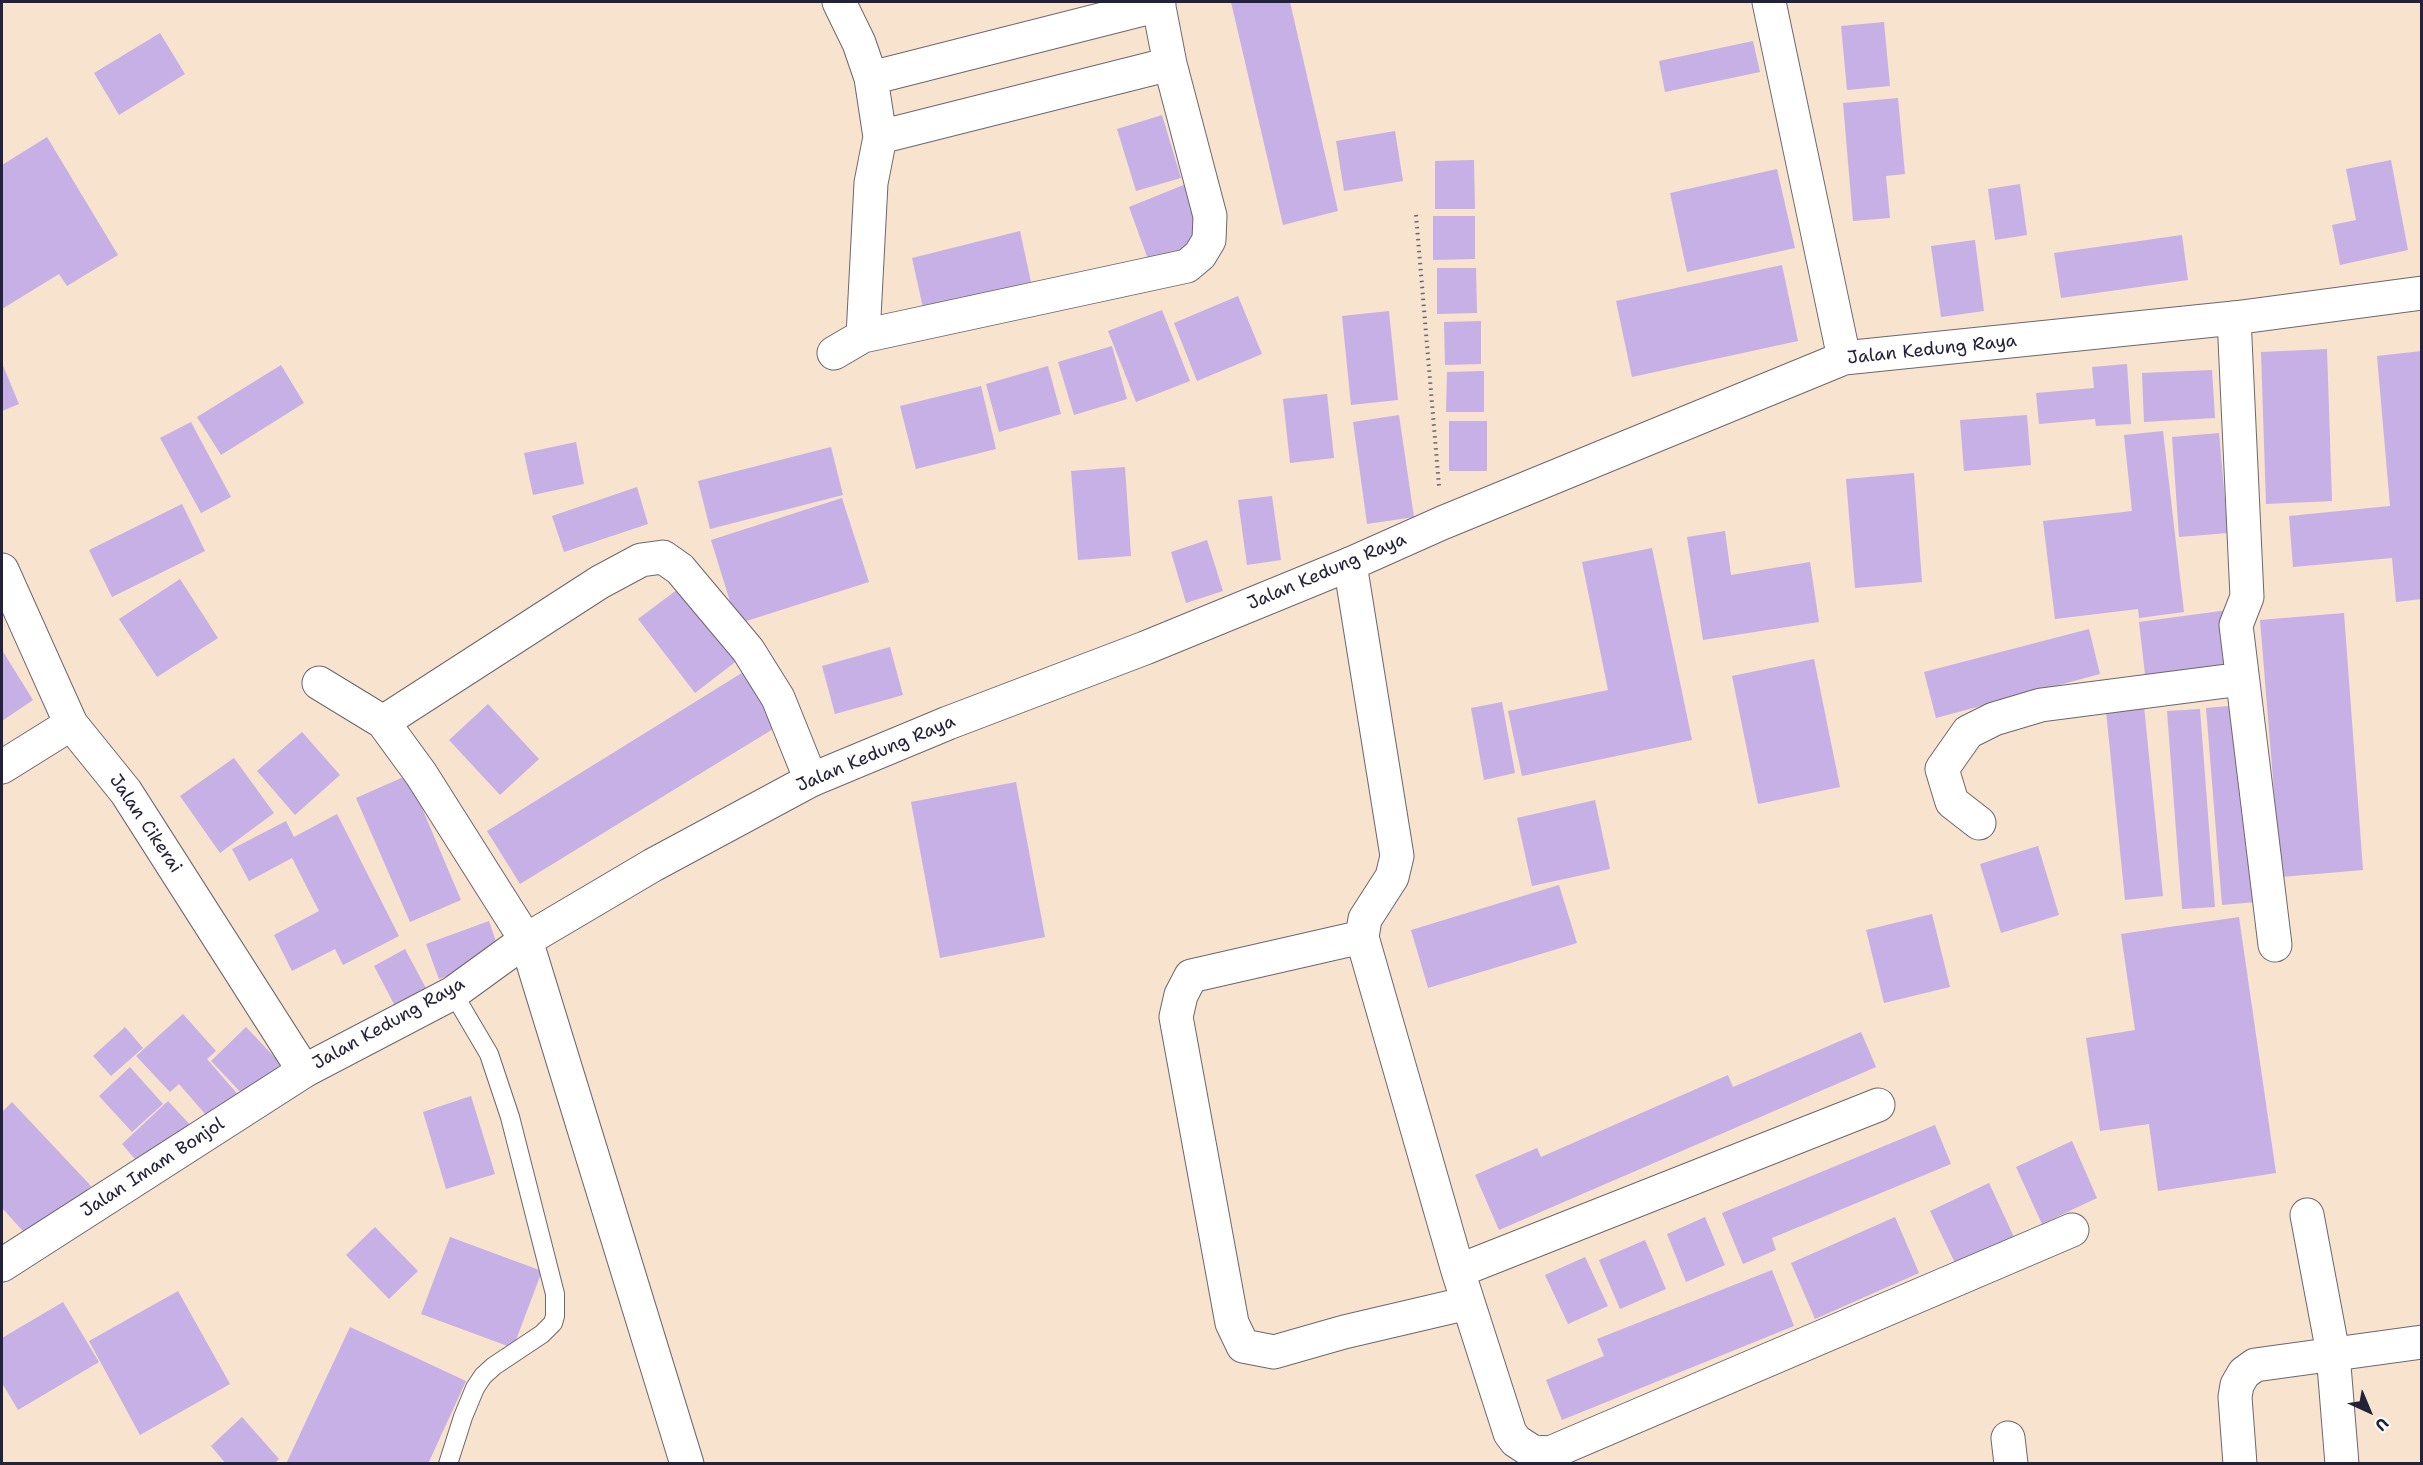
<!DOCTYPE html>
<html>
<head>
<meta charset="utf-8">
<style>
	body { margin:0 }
	#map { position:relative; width:2423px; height:1465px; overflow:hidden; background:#f7e3ce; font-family:"Shantell Sans",sans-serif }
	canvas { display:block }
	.frame { position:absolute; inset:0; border:3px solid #22223b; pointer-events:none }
	.north { position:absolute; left:2339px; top:1381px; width:60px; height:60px; -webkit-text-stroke:4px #fff; paint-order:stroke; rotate:136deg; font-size:16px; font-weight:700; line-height:24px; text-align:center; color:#22223b }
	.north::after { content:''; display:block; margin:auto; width:21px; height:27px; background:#22223b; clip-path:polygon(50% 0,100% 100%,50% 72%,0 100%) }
</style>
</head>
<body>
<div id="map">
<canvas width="2423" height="1465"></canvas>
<div class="frame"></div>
<div class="north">U</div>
</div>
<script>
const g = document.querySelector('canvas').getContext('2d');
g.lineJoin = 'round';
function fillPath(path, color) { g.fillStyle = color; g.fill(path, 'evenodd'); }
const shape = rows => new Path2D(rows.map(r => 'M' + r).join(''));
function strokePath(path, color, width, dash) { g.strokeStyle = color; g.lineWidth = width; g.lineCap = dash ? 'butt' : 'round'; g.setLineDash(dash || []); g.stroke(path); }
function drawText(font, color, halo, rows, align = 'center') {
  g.font = font + ' "Shantell Sans",sans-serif'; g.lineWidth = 5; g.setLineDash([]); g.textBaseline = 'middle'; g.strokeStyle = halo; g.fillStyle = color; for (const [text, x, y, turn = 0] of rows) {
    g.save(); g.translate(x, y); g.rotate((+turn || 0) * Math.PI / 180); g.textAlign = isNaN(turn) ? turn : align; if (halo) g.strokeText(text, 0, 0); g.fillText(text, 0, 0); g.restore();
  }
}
const building = shape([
	[1231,2,1290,2,1338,211,1283,225],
	[1884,22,1890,86,1847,90,1841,26],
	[160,33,185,74,119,115,94,73],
	[1753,41,1760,72,1665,92,1659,61],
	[1898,98,1905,174,1886,176,1890,218,1853,221,1843,103],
	[1162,115,1181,178,1136,191,1117,129],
	[1395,131,1403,181,1344,191,1336,141],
	[47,137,118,255,67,286,59,274,2,309,2,165],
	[1474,160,1475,209,1435,209,1435,161],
	[2391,160,2408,250,2340,265,2332,225,2356,220,2346,169],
	[1777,169,1795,248,1687,272,1670,193],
	[1186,184,1207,239,1149,262,1129,207],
	[2020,184,2027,235,1995,240,1988,189],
	[1433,216,1475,216,1475,259,1433,260],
	[1020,231,1031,282,923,308,912,258],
	[2182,235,2188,280,2061,298,2054,253],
	[1975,240,1984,311,1941,317,1931,246],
	[1782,265,1798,341,1632,377,1616,301],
	[1437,268,1476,268,1477,313,1437,314],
	[1238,296,1262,354,1197,381,1174,323],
	[1162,310,1190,381,1136,402,1108,331],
	[1389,311,1398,400,1351,405,1342,316],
	[1481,321,1481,364,1445,365,1444,322],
	[1112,346,1127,399,1074,415,1058,362],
	[2327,349,2332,501,2266,504,2261,352],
	[2422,351,2422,599,2396,602,2392,558,2293,567,2289,516,2390,506,2377,356],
	[2,363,19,404,2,411],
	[2127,364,2131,424,2096,426,2095,419,2039,424,2036,393,2094,388,2092,367],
	[281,365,304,403,221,455,197,417],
	[1048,366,1061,414,999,432,986,384],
	[2212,370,2215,418,2144,422,2142,373],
	[1484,371,1484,412,1446,412,1447,372],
	[981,386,996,449,916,469,900,406],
	[1327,394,1334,458,1290,463,1283,399],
	[1399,415,1414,517,1367,524,1353,422],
	[2027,415,2031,465,1964,471,1960,420],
	[1449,421,1487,421,1487,471,1449,471],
	[191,422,231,497,201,513,160,438],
	[2163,431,2184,612,2139,618,2138,609,2055,619,2043,521,2132,511,2124,435],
	[2219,433,2228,533,2179,537,2172,437],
	[576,442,584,484,533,495,524,453],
	[831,447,843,495,710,529,698,481],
	[1125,467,1131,556,1078,560,1071,471],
	[1914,473,1922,582,1855,588,1846,479],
	[637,487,648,524,564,552,552,516],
	[1272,496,1281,560,1247,565,1238,500],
	[842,498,869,582,737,624,711,540],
	[182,504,205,551,112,597,89,550],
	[1725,531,1731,575,1810,562,1819,622,1703,640,1687,537],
	[1207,540,1223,591,1186,603,1171,552],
	[1652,548,1692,740,1522,776,1508,711,1608,690,1582,562],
	[180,579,218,638,157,677,119,619],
	[686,583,743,656,695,693,638,619],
	[2228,610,2235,672,2146,683,2139,622],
	[2344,613,2363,870,2281,877,2260,620],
	[2089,629,2100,674,1936,718,1924,672],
	[890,647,903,695,835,714,822,666],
	[2,650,33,700,2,721],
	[1814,659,1840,787,1758,804,1732,676],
	[745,671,778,726,520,884,487,831],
	[1502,702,1515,773,1484,780,1471,708],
	[488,704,539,759,500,795,449,740],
	[2240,705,2256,902,2222,905,2206,708],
	[2144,706,2163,896,2125,900,2106,711],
	[2200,709,2215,907,2182,909,2167,711],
	[302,732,340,775,295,815,257,771],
	[234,758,274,813,220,853,180,796],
	[408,775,461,900,410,922,356,798],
	[1016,782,1045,937,940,958,911,802],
	[1595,800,1610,869,1532,886,1517,818],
	[337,814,399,936,343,965,335,949,292,971,274,935,319,911,292,858,249,881,232,849,286,821,294,837],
	[2038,846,2059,915,2001,933,1980,864],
	[1559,885,1577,943,1428,988,1411,930],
	[1932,914,1950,987,1884,1003,1866,930],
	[2239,917,2276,1173,2158,1191,2149,1124,2100,1131,2086,1038,2135,1030,2121,934],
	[489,921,501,956,439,979,426,944],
	[405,949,427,990,395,1006,374,966],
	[183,1014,216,1051,207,1059,241,1098,213,1123,179,1084,170,1092,136,1056],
	[125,1027,143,1048,111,1076,93,1056],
	[246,1027,281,1064,246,1098,211,1061],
	[1861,1032,1876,1067,1499,1230,1475,1175,1537,1148,1541,1157,1728,1075,1733,1087],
	[130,1067,163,1104,132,1132,99,1096],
	[471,1096,495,1174,446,1189,423,1112],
	[168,1101,194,1129,146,1172,122,1144],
	[12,1102,91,1186,32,1241,2,1208,2,1112],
	[1935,1125,1951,1164,1772,1238,1776,1250,1743,1264,1722,1213],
	[2072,1141,2097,1198,2042,1224,2016,1167],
	[1989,1183,2014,1237,1956,1265,1930,1211],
	[1705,1217,1725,1265,1686,1282,1667,1234],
	[1895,1217,1919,1273,1815,1319,1791,1263],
	[375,1227,418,1271,389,1299,346,1255],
	[450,1237,542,1271,513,1348,421,1314],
	[1645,1240,1666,1289,1620,1309,1599,1260],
	[1585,1257,1608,1306,1568,1324,1545,1275],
	[1772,1270,1794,1326,1562,1420,1546,1380,1604,1356,1597,1339],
	[178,1291,230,1384,140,1435,89,1341],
	[63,1302,99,1362,18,1410,2,1383,2,1338],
	[350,1327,466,1381,428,1464,286,1464],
	[242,1417,279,1459,274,1464,226,1464,211,1446]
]);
const path = shape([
	[1416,215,1439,486]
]);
const service = shape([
	[448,1464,463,1417,475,1388,483,1376,494,1366,542,1334,553,1323,555,1316,555,1294,510,1117,489,1054,453,993]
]);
const minor = shape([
	[839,2,859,43,871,78,880,137,871,183,863,336],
	[1769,2,1844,358],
	[871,78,1159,5],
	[880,137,1170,64],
	[2234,318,2247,597,2236,625,2275,945],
	[834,353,863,336,1187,266,1200,255,1209,240,1210,216,1170,64,1158,2],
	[1350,564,1397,856,1392,877,1365,919,1362,937,1458,1271,1510,1433,1516,1441,1533,1452,1550,1453,2072,1230],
	[319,683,383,722,421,774,526,940,687,1464],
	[383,722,600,582,641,560,663,557,680,569,748,650,778,698,811,780],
	[2,767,71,724],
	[1979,823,1952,802,1942,769,1968,732,1994,719,2041,705,2242,679],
	[1362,937,1191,976,1181,995,1176,1017,1232,1323,1243,1346,1274,1352,1344,1332,1468,1303],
	[2307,1215,2333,1353,2342,1464],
	[2,1265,304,1071],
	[1458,1271,1878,1105],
	[2008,1438,2011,1464],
	[2240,1464,2235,1397,2237,1385,2244,1373,2255,1365,2422,1342]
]);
const tertiary = shape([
	[2,570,71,724,126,792,304,1071,453,993,526,940,653,865,811,780,948,723,1145,648,1350,564,1442,523,1844,358,2234,318,2422,293]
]);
const streetNames = [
	["Jalan Kedung Raya",1932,350,-6],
	["Jalan Kedung Raya",1327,572,-23],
	["Jalan Kedung Raya",876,754,-23],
	["Jalan Cikerai",145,824,56],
	["Jalan Kedung Raya",389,1024,-29],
	["Jalan Imam Bonjol",153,1168,-33]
];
fillPath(building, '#c6b0e5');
strokePath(service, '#6d666e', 20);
strokePath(minor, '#6d666e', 35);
strokePath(tertiary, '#6d666e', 35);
strokePath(path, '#6d666e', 4, [1.5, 4.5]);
strokePath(service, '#fff', 18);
strokePath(minor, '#fff', 33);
strokePath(tertiary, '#fff', 33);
drawText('18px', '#22223b', '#fff', streetNames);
</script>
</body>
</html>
